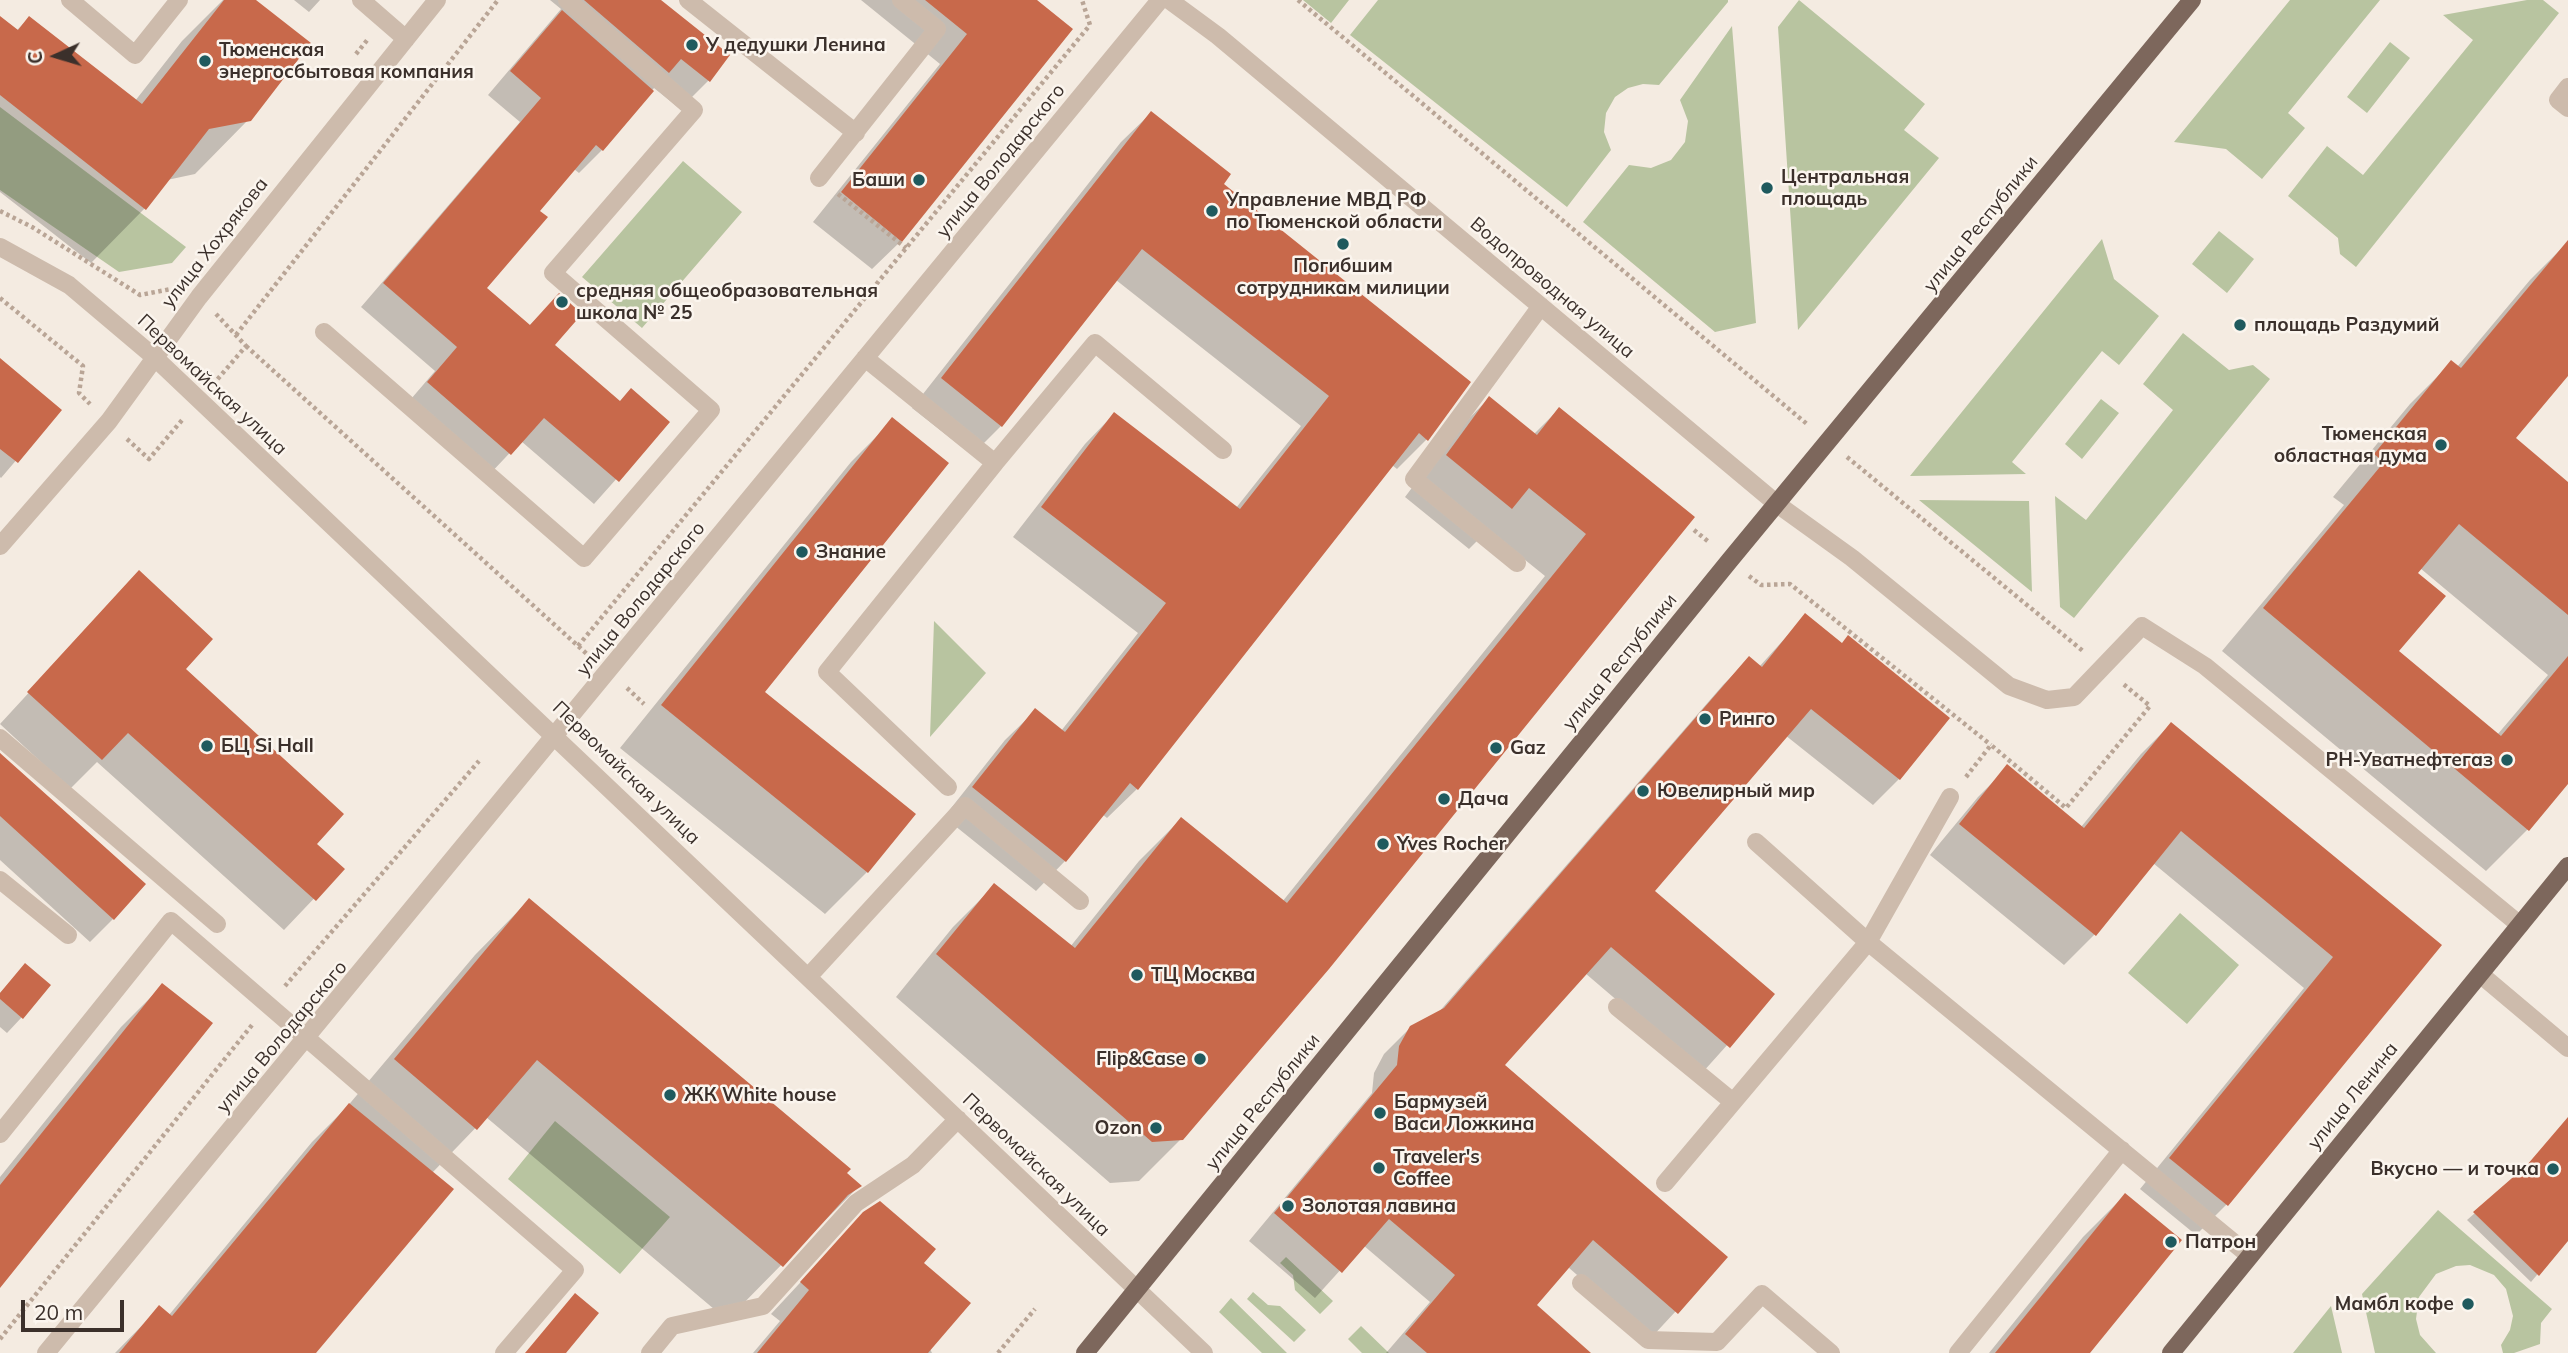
<!DOCTYPE html>
<html>
<head>
<meta charset="utf-8">
<style>
	body { margin:0 }
	#map { position:relative; width:2568px; height:1353px; overflow:hidden; background:#f4ebe1; font-family:Mulish,sans-serif }
	canvas { display:block }
	.north { position:absolute; left:21px; top:21px; width:70px; height:70px; -webkit-text-stroke:5px #fbf5ee; paint-order:stroke; rotate:266deg; font-size:19px; font-weight:700; line-height:28px; text-align:center; color:#3b302b }
	.north::after { content:''; display:block; margin:auto; width:24px; height:32px; background:#3b302b; clip-path:polygon(50% 0,100% 100%,50% 72%,0 100%) }
	.scale { position:absolute; left:21px; top:1300px; width:103px; height:32px; box-sizing:border-box; border:4px solid #3b302b; border-top:0; padding-left:9px; font-size:21px; line-height:24px; white-space:nowrap; color:#3b302b; -webkit-text-stroke:5px #fbf5ee; paint-order:stroke }
</style>
</head>
<body>
<div id="map">
<canvas width="2568" height="1353"></canvas>
<div class="north">С</div>
<div class="scale">20 m</div>
</div>
<script>
const g = document.querySelector('canvas').getContext('2d');
g.lineJoin = 'round';
function fillPath(path, color) { g.fillStyle = color; g.fill(path, 'evenodd'); }
const shape = rows => new Path2D(rows.map(r => 'M' + r).join(''));
function strokePath(path, color, width, dash) { g.strokeStyle = color; g.lineWidth = width; g.lineCap = dash ? 'butt' : 'round'; g.setLineDash(dash || []); g.stroke(path); }
function drawText(font, color, halo, rows, align = 'center') {
  g.font = font + ' Mulish,sans-serif'; g.lineWidth = 5; g.setLineDash([]); g.textBaseline = 'middle'; g.strokeStyle = halo; g.fillStyle = color; for (const [text, x, y, turn = 0] of rows) {
    g.save(); g.translate(x, y); g.rotate((+turn || 0) * Math.PI / 180); g.textAlign = isNaN(turn) ? turn : align; if (halo) g.strokeText(text, 0, 0); g.fillText(text, 0, 0); g.restore();
  }
}
const green = shape([
	[1303,0,1349,0,1331,23],
	[1378,0,1728,0,1728,2,1659,85,1643,84,1628,88,1615,97,1606,113,1604,132,1611,150,1567,207,1350,35],
	[1799,0,1925,104,1904,130,1939,158,1798,330,1778,27],
	[2290,0,2380,0,2288,113,2305,128,2262,179,2226,149,2174,142],
	[2527,0,2543,0,2559,13,2356,267,2340,254,2338,238,2288,196,2327,146,2363,175,2473,40,2443,15],
	[1732,26,1756,323,1715,332,1583,222,1629,165,1651,168,1671,160,1685,142,1688,121,1680,100],
	[2390,42,2410,58,2367,113,2347,97],
	[0,107,186,247,172,263,119,272,0,190],
	[683,161,742,212,642,328,582,277],
	[2219,231,2254,259,2227,293,2192,264],
	[2102,239,2114,279,2159,316,2119,365,2102,351,2012,462,2026,474,1910,476],
	[2183,333,2229,370,2253,365,2270,379,2074,618,2060,607,2055,496,2086,520,2173,410,2143,384],
	[2101,399,2119,413,2082,459,2065,444],
	[1919,500,2029,501,2032,592],
	[934,621,986,673,930,737],
	[2180,913,2239,965,2187,1024,2128,973],
	[555,1121,670,1217,620,1274,508,1179],
	[2438,1210,2552,1309,2541,1323,2540,1344,2514,1353,2503,1353,2501,1345,2510,1330,2513,1316,2506,1289,2494,1275,2470,1265,2456,1266,2436,1274,2419,1297,2416,1319,2420,1335,2436,1353,2375,1353,2362,1294],
	[1286,1257,1333,1301,1320,1314,1295,1290,1293,1275,1280,1263],
	[1253,1292,1268,1305,1280,1306,1306,1330,1294,1342,1247,1299],
	[1231,1298,1287,1353,1262,1353,1219,1312],
	[2331,1306,2342,1353,2293,1353],
	[1361,1326,1389,1353,1362,1353,1348,1339]
]);
const shadow = shape([
	[223,0,253,0,249,119,195,174,167,180,145,208,91,263,0,192,0,23,16,31,29,18,135,101,182,41],
	[294,0,320,0,309,12],
	[550,0,659,0,709,80,680,109,654,88,602,150,579,173,574,169,538,211,485,288,529,326,559,295,553,346,619,402,667,422,594,504,521,441,487,477,405,406,435,371,361,307,520,122,488,95,561,9],
	[861,0,1034,0,901,241,872,269,813,222,940,64],
	[1151,113,1221,184,1427,439,1397,469,1392,465,1137,789,1107,818,1102,814,1065,861,1036,891,944,817,1005,740,1035,711,1061,731,1138,633,1013,537,1085,444,1114,414,1236,508,1301,426,1116,280,1001,426,972,455,912,408,1121,142],
	[2568,242,2568,374,2513,439,2568,484,2568,781,2528,829,2486,871,2222,651,2344,505,2333,497,2410,404,2452,362,2457,367,2530,280],
	[2420,568,2548,675,2497,735,2397,651,2416,573],
	[0,360,59,410,1,478,0,477],
	[1489,398,1534,434,1559,409,1692,517,1181,1139,1139,1181,1110,1183,896,997,953,927,994,886,1070,947,1139,861,1181,819,1282,902,1545,576,1488,530,1469,549,1405,497,1448,440],
	[893,420,762,692,867,872,825,914,620,748,851,462],
	[139,573,183,669,314,844,342,869,284,930,97,762,70,789,0,724],
	[1805,616,1899,779,1873,805,1785,735,1653,891,1773,994,1702,1073,1585,973,1502,1065,1726,1257,1650,1339,1568,1267,1534,1306,1564,1353,1386,1353,1430,1302,1363,1245,1315,1298,1249,1241,1372,1093,1374,1073,1384,1054,1411,1027,1438,1013,1723,685,1749,659,1759,667],
	[2171,724,2440,945,2226,1205,2196,1235,2140,1189,2304,988,2153,863,2094,935,2064,965,1930,855,1978,797,2008,767,2081,827,2141,754],
	[0,753,113,919,90,942,0,860],
	[529,900,859,1186,727,1320,486,1117,432,1173,314,1353,115,1353,159,1308,169,1315,312,1142,346,1108,475,955],
	[25,965,22,1017,7,1033,0,1027,0,993],
	[163,985,0,1285,0,1177,121,1027],
	[2568,1118,2568,1238,2531,1282,2467,1220,2524,1170],
	[2125,1195,2088,1353,1989,1353,2083,1237],
	[865,1213,932,1353,753,1353,780,1321,771,1314]
]);
const building = shape([
	[224,0,256,0,311,43,251,121,209,129,146,210,0,95,0,16,18,30,29,16,142,104],
	[584,0,661,0,730,55,710,82,681,59,669,73],
	[925,0,1037,0,1073,29,902,242,841,192,967,34],
	[562,10,654,91,603,151,596,145,540,211,548,217,487,288,530,325,559,293,582,314,555,345,620,401,631,388,670,422,619,482,544,418,511,455,427,382,457,347,383,283,541,98,510,71],
	[1151,111,1231,174,1224,184,1471,382,1428,441,1419,433,1138,790,1130,783,1066,862,972,787,1035,708,1065,732,1166,603,1041,507,1114,412,1240,509,1329,396,1142,249,1002,427,941,378],
	[2568,240,2568,376,2516,438,2568,482,2568,615,2459,524,2418,573,2446,596,2399,651,2501,736,2568,656,2568,784,2529,831,2263,608,2384,462,2374,454,2451,360,2461,368],
	[0,358,62,410,18,463,0,449],
	[1489,396,1537,435,1559,407,1695,517,1329,969,1183,1140,1152,1142,936,954,994,883,1075,948,1181,817,1287,903,1586,534,1529,488,1512,509,1446,455],
	[892,417,949,463,765,692,916,814,868,873,661,705],
	[139,570,213,639,186,669,344,814,317,844,345,869,316,901,128,733,102,760,27,692],
	[1805,613,1842,643,1848,635,1950,718,1900,780,1811,709,1655,891,1775,994,1730,1048,1611,947,1505,1065,1728,1257,1678,1314,1593,1240,1537,1305,1591,1353,1427,1353,1405,1334,1455,1275,1389,1219,1342,1273,1274,1213,1397,1065,1399,1046,1410,1026,1444,1008,1749,656,1762,667],
	[2171,722,2442,945,2228,1206,2169,1158,2333,957,2181,831,2096,936,1959,824,2007,764,2084,828],
	[0,753,146,884,114,920,0,816],
	[529,898,851,1169,847,1173,862,1186,848,1195,783,1267,537,1060,477,1130,394,1059],
	[25,963,51,985,23,1019,0,999,0,993],
	[162,983,213,1023,0,1288,0,1185],
	[349,1103,454,1189,316,1353,119,1353,159,1305,172,1316],
	[2568,1117,2568,1241,2539,1276,2473,1212,2527,1165],
	[2125,1193,2182,1240,2090,1353,1995,1353],
	[880,1201,936,1249,924,1263,971,1303,928,1353,757,1353,809,1290,800,1282,863,1212],
	[575,1293,599,1313,566,1353,525,1353]
]);
const path = shape([
	[1298,0,1807,424],
	[356,54,368,39],
	[838,194,906,248],
	[0,211,32,227,140,295,171,289],
	[0,298,83,366,79,393,90,404],
	[216,314,246,346,216,381],
	[236,335,498,0],
	[246,346,588,655],
	[127,439,149,459,183,419],
	[1847,457,2083,651],
	[1694,530,1710,543],
	[1749,576,1761,585,1790,584,1991,745],
	[578,646,1090,25,1082,0],
	[627,688,644,704],
	[1966,777,1991,745,2066,808,2150,706,2122,683],
	[285,986,479,761],
	[0,1339,252,1025],
	[998,1353,1035,1309]
]);
const minor = shape([
	[70,0,135,55,179,0],
	[361,0,406,39],
	[688,0,856,133],
	[1169,0,1218,36,1777,504,1852,558,2009,686,2047,700,2074,697,2142,626,2205,666,2520,925],
	[2568,87,2558,100,2568,108],
	[819,178,937,29,901,0],
	[0,247,69,285,153,356,1204,1353],
	[324,332,584,558,711,410,553,273,694,110,567,0],
	[865,358,995,463,827,672,948,787],
	[995,463,1095,343,1223,450],
	[0,546,109,421,199,297,437,0],
	[1517,563,1414,479,1541,306],
	[0,738,217,924],
	[1950,797,1868,942,2250,1256],
	[0,880,68,935],
	[2480,974,2568,1048],
	[809,976,965,806,1080,901],
	[1617,1007,1733,1102],
	[0,1134,171,921,575,1270,504,1353],
	[1665,1183,1868,942,1756,842],
	[1581,1283,1648,1340,1717,1342,1762,1294,1831,1353],
	[46,1353,1160,0],
	[650,1353,672,1326,763,1306,856,1203,913,1165,958,1119],
	[1958,1353,2122,1150]
]);
const major = shape([
	[1085,1353,1730,560,2192,0],
	[2171,1353,2568,866]
]);
const markers = [
	[692,45,7,"#1f5a5e"],
	[205,61,7,"#1f5a5e"],
	[919,180,7,"#1f5a5e"],
	[1767,188,7,"#1f5a5e"],
	[1212,211,7,"#1f5a5e"],
	[1343,244,7,"#1f5a5e"],
	[562,302,7,"#1f5a5e"],
	[2240,325,7,"#1f5a5e"],
	[2441,445,7,"#1f5a5e"],
	[802,552,7,"#1f5a5e"],
	[1705,719,7,"#1f5a5e"],
	[207,746,7,"#1f5a5e"],
	[1496,748,7,"#1f5a5e"],
	[2507,760,7,"#1f5a5e"],
	[1643,791,7,"#1f5a5e"],
	[1444,799,7,"#1f5a5e"],
	[1383,844,7,"#1f5a5e"],
	[1137,975,7,"#1f5a5e"],
	[1200,1059,7,"#1f5a5e"],
	[670,1095,7,"#1f5a5e"],
	[1380,1113,7,"#1f5a5e"],
	[1156,1128,7,"#1f5a5e"],
	[1379,1168,7,"#1f5a5e"],
	[2553,1169,7,"#1f5a5e"],
	[1288,1206,7,"#1f5a5e"],
	[2171,1242,7,"#1f5a5e"],
	[2468,1304,7,"#1f5a5e"]
];
const poiNames = [
	["У дедушки Ленина",706,45],
	["Тюменская",219,50],
	["энергосбытовая компания",219,72],
	["Центральная",1781,177],
	["площадь",1781,199],
	["Баши",905,180,"right"],
	["Управление МВД РФ",1226,200],
	["по Тюменской области",1226,222],
	["Погибшим",1343,266,"center"],
	["сотрудникам милиции",1343,288,"center"],
	["средняя общеобразовательная",576,291],
	["школа № 25",576,313],
	["площадь Раздумий",2254,325],
	["Тюменская",2427,434,"right"],
	["областная дума",2427,456,"right"],
	["Знание",816,552],
	["Ринго",1719,719],
	["БЦ Si Hall",221,746],
	["Gaz",1510,748],
	["РН-Уватнефтегаз",2493,760,"right"],
	["Ювелирный мир",1657,791],
	["Дача",1458,799],
	["Yves Rocher",1397,844],
	["ТЦ Москва",1151,975],
	["Flip&Case",1186,1059,"right"],
	["ЖК White house",684,1095],
	["Бармузей",1394,1102],
	["Васи Ложкина",1394,1124],
	["Ozon",1142,1128,"right"],
	["Traveler's",1393,1157],
	["Coffee",1393,1179],
	["Вкусно — и точка",2539,1169,"right"],
	["Золотая лавина",1302,1206],
	["Патрон",2185,1242],
	["Мамбл кофе",2454,1304,"right"]
];
const streetNames = [
	["улица Володарского",1001,161,-51],
	["улица Республики",1981,224,-51],
	["улица Хохрякова",215,243,-52],
	["Водопроводная улица",1552,288,40],
	["Первомайская улица",212,385,43],
	["улица Володарского",641,599,-51],
	["улица Республики",1620,662,-51],
	["Первомайская улица",626,773,44],
	["улица Володарского",282,1037,-50],
	["улица Ленина",2353,1096,-51],
	["улица Республики",1263,1102,-51],
	["Первомайская улица",1036,1165,44]
];
fillPath(green, '#b8c4a0');
fillPath(shadow, '#0003');
fillPath(building, '#c8694b');
strokePath(path, '#b9a596', 4.5, [3.5, 3.5]);
strokePath(minor, '#cdbbac', 18);
strokePath(major, '#7d675c', 18);
for (const [x, y, r, color] of markers) { const dot = new Path2D(); dot.arc(x, y, r, 0, 2 * Math.PI); g.fillStyle = color; g.fill(dot); strokePath(dot, '#fbf5ee', 2.5); }
drawText('bold 19px', '#3b302b', '#fbf5ee', poiNames, 'left');
drawText('19px', '#3b302b', '#fbf5ee', streetNames);
</script>
</body>
</html>
